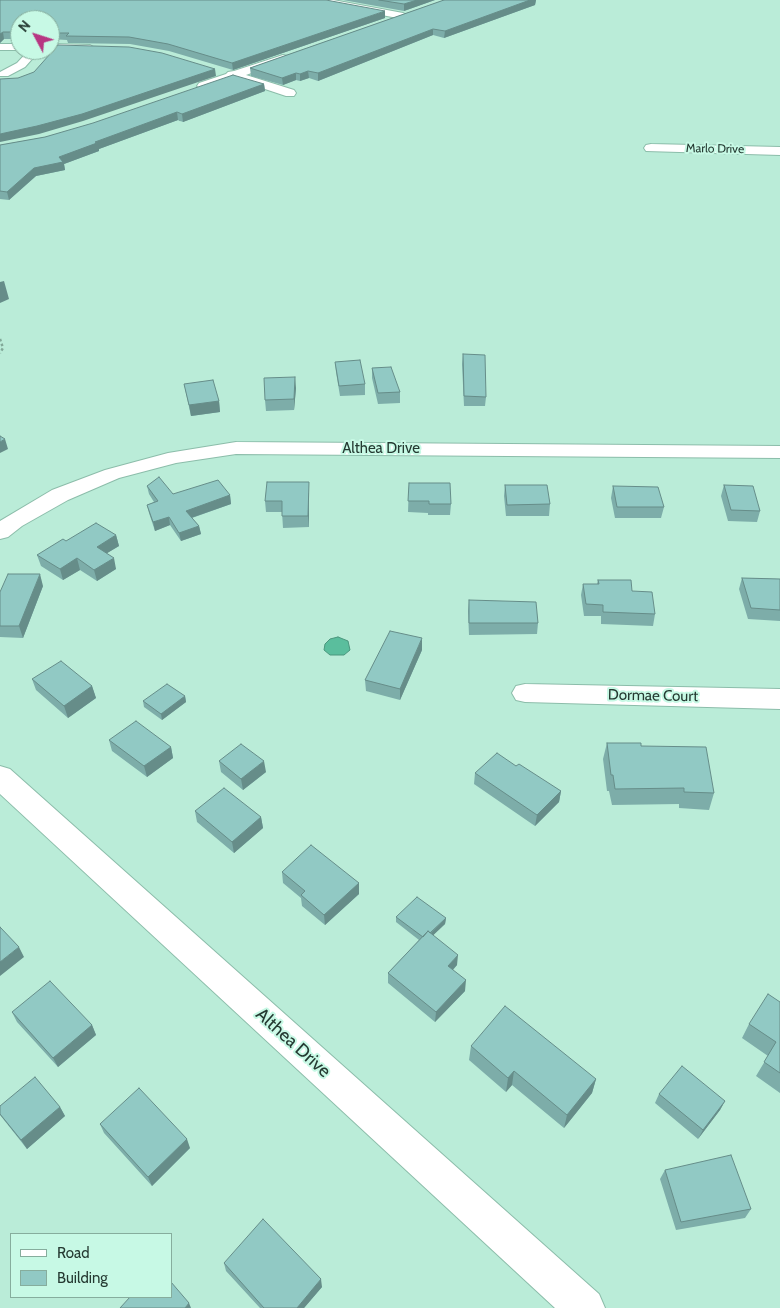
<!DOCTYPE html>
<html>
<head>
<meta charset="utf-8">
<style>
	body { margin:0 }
	#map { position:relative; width:780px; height:1308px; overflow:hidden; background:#baecd8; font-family:Cabin,sans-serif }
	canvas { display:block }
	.legend { position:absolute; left:10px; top:1233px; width:162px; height:65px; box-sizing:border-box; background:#c7f9e5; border:1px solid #86ad9d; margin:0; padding:6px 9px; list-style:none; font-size:15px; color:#253a32 }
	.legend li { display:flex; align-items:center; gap:10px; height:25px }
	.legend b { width:25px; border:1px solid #86ad9d }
	.north { position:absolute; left:10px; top:10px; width:50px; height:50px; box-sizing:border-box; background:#c7f9e5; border:1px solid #86ad9d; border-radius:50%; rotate:310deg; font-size:14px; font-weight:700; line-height:20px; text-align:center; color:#253a32 }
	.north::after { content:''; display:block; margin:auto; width:18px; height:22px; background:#b73682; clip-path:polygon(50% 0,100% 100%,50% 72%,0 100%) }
</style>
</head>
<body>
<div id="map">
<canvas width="780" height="1308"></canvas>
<ul class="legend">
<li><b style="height:6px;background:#fff"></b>Road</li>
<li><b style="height:14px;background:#91c9c4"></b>Building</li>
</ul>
<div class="north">N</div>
</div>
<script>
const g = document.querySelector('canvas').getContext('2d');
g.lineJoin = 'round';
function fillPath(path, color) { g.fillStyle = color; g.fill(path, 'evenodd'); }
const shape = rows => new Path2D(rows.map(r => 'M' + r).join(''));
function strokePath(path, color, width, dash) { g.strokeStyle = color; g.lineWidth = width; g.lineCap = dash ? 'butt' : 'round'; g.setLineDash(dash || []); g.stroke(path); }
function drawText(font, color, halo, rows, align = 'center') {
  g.font = font + ' Cabin,sans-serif'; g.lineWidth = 4; g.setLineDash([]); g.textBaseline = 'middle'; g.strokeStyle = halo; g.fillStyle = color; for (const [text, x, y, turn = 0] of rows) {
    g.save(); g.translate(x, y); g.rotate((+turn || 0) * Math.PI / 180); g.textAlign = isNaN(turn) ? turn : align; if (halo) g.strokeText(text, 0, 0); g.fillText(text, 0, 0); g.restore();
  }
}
const water = shape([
	[338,637,348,641,350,650,344,655,330,655,324,650,325,644,330,639,338,637]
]);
const pathFar1 = shape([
	[175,119,184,121]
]);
const path = shape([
	[0,339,3,348,0,353]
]);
const street = shape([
	[312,0,333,0,403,13,408,16,403,19,317,3,312,0],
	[0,44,20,44,21,50,0,50,0,44],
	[50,44,90,45,95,48,90,51,50,50,50,44],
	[29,50,40,50,25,67,8,76,0,76,0,72,17,63,29,50],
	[283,55,287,56,289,58,287,60,246,75,294,90,296,93,294,96,286,96,235,79,203,90,197,86,199,83,226,74,228,72,234,71,283,55],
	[651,144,780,147,780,155,646,151,644,148,646,145,651,144],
	[236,442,780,446,780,458,236,454,176,463,119,478,68,500,22,526,8,537,0,539,0,521,52,490,105,470,168,453,236,442],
	[525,684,780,689,780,709,525,702,516,700,512,693,516,686,525,684],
	[0,766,10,769,599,1294,605,1308,555,1308,0,794,0,766]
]);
const wall = shape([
	[0,0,385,18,233,70,169,51,130,44,68,43,67,40,50,39,50,20,20,20,20,39,4,39,0,43],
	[343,0,435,0,404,11],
	[444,0,536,0,535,5,444,38,433,35,318,81,309,78,300,81,296,80,283,85,251,76,250,68],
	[264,84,265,91,183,122,178,120,99,149,99,151,64,164,65,170,36,176,9,200,0,199,0,145,45,137],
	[463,354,486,397,485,406,464,406,462,364],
	[335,362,365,384,365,395,340,396,336,372],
	[372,368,400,392,400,403,378,404,372,378],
	[184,384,219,401,220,412,191,416],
	[296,388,294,410,266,411,265,400],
	[409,483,451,504,450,515,428,515,428,513,408,512],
	[505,485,550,504,549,516,506,516,504,496],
	[724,485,760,511,757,522,728,521,721,496],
	[147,486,173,494,230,495,231,504,192,518,199,526,201,534,181,541,170,525,155,531,149,513,147,505,154,502,149,494],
	[613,486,664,507,661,518,615,518,611,498],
	[309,493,309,527,283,528,282,512,266,512,265,501],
	[116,535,119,546,107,553,116,569,97,581,80,570,63,580,41,566,37,555,66,541],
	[742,578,780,579,780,621,748,619,739,589],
	[598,580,632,591,655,614,653,626,601,624,601,616,584,616,581,595,583,584,597,584],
	[43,586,23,638,0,637,0,592],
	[469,600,538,623,537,634,469,635,468,611],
	[422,650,400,700,366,691,365,680],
	[32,679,92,686,96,698,68,718,36,690],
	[185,696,186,702,162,720,144,707,143,701],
	[109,740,171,747,173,758,147,777,112,751],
	[607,743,641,746,714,793,709,810,679,808,679,804,612,805,609,791,607,791,603,759],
	[219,761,266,772,243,790,221,772],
	[516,766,561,791,559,802,535,826,474,784,475,773],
	[195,811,261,817,263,828,234,853,197,822],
	[282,872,359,883,359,894,325,925,302,906,301,898,283,883],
	[396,917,446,918,445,924,433,935,457,965,453,970,465,991,435,1022,388,983,388,973,419,940,396,922],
	[780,1002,780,1093,756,1076,768,1056,742,1038,749,1024],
	[12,1012,92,1025,96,1035,58,1067,17,1022],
	[471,1046,596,1079,592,1093,564,1128,512,1085,506,1092,469,1060],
	[659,1094,725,1101,720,1110,698,1139,655,1103],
	[0,1106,60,1107,65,1116,27,1149,0,1115],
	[100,1124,190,1148,152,1186,104,1133],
	[665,1170,751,1209,745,1218,676,1230,660,1179],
	[224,1263,322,1287,304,1308,260,1308,226,1271]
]);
const shadedWall = shape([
	[417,0,435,0,404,11,404,4],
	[530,0,536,0,535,5,444,38,445,31],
	[385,11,385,18,233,70,232,63],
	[433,29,433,35,318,81,318,73],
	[3,32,4,39,0,43,0,34],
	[215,69,216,76,83,121,39,134,0,142,0,134],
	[308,71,309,78,300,81,300,74],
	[296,73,296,80,283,85,282,78],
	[264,84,265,91,183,122,182,114],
	[177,112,178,120,99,149,99,151,64,164,65,170,36,176,9,200,7,192,34,168,95,142],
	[4,281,9,299,0,303,0,282],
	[295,377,296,388,294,410,294,399],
	[219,401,220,412,191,416,189,405],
	[5,439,8,449,0,453,0,442],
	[309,482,309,527,308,516],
	[230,495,231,504,188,519,186,511],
	[169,517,170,525,155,531,153,522],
	[199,526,201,534,181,541,179,533],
	[116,535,119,546,99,558,97,547],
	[77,558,80,570,63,580,60,569],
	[114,558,116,569,97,581,94,570],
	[40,574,43,586,23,638,19,626],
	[422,638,422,650,400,700,400,689],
	[92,686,96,698,68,718,64,706],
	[185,696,186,702,162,720,161,714],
	[171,747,173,758,147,777,144,766],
	[264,761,266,772,243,790,241,779],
	[561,791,559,802,535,826,537,815],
	[261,817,263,828,234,853,232,842],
	[359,883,359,894,325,925,324,915],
	[446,918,445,924,424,944,425,939],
	[19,947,24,957,0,976,0,962],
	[458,955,457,965,447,976,448,966],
	[466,980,465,991,435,1022,436,1012],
	[92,1025,96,1035,58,1067,53,1058],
	[514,1071,512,1085,506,1092,508,1078],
	[596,1079,592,1093,564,1128,567,1115],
	[725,1101,720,1110,698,1139,703,1130],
	[60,1107,65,1116,27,1149,21,1140],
	[187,1139,190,1148,152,1186,148,1177],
	[321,1279,322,1287,304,1308,297,1308],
	[189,1303,191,1308,185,1308]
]);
const building = shape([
	[0,0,326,0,385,11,232,63,168,44,129,37,66,36,69,33,50,33,50,20,20,20,20,32,3,32,0,34,0,0],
	[379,0,417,0,404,4,379,0],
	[444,0,530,0,445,31,433,29,318,73,308,71,300,74,296,73,282,78,250,68,444,0],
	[58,45,129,47,162,53,215,69,82,114,37,126,0,134,0,79,18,78,34,72,58,45],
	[233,75,264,84,182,114,177,112,95,142,97,143,59,157,63,162,34,168,7,192,0,191,0,145,45,137,93,123,233,75],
	[463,354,485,355,486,397,464,396,463,354],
	[360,360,365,384,339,386,335,362,360,360],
	[391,367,400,392,378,393,372,368,391,367],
	[295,377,294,399,265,400,264,378,295,377],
	[213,380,219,401,189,405,184,384,213,380],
	[0,436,5,439,0,442,0,436],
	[159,477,173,494,218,480,230,495,186,511,199,526,179,533,169,517,153,522,147,505,158,501,147,486,159,477],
	[267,482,309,482,308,516,282,516,282,501,265,501,267,482],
	[409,483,450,483,451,504,429,504,429,501,408,501,409,483],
	[505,485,547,485,550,504,507,505,505,485],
	[724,485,753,486,760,511,731,510,724,485],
	[613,486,658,487,664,507,617,507,613,486],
	[96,523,116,535,97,547,114,558,94,570,77,558,60,569,37,555,63,539,66,541,96,523],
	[8,574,40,574,19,626,0,626,0,592,8,574],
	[742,578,780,579,780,610,751,608,742,578],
	[598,580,631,580,632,591,652,592,655,614,603,612,603,605,586,604,583,584,599,584,598,580],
	[469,600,536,602,538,623,469,623,469,600],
	[390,631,422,638,400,689,365,680,390,631],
	[61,661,92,686,64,706,32,679,61,661],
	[167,684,185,696,161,714,143,701,167,684],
	[136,721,171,747,144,766,109,740,136,721],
	[607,743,641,743,641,746,706,747,714,793,684,792,684,788,615,789,613,775,611,775,607,743],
	[241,744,264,761,241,779,219,761,241,744],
	[497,753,516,766,519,764,561,791,537,815,475,773,497,753],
	[224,788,261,817,232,842,195,811,224,788],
	[311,845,359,883,324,915,301,895,305,891,282,872,311,845],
	[417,897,446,918,430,933,428,931,423,937,396,917,417,897],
	[0,927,19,947,0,962,0,927],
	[428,931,458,955,448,966,466,980,436,1012,388,973,428,931],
	[50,981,92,1025,53,1058,12,1012,50,981],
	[768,994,780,1002,780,1073,764,1062,776,1042,749,1024,768,994],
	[505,1006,596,1079,567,1115,514,1071,508,1078,471,1046,505,1006],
	[682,1066,725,1101,703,1130,659,1094,682,1066],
	[35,1077,60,1107,21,1140,0,1114,0,1106,35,1077],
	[139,1088,187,1139,148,1177,100,1124,139,1088],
	[731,1155,751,1209,681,1222,665,1170,731,1155],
	[263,1219,321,1279,297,1308,264,1308,224,1263,263,1219],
	[171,1282,189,1303,185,1308,120,1308,130,1297,171,1297,171,1282]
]);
const farStreetnames = [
	["Marlo Drive",715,149,1]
];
const streetNames = [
	["Althea Drive",381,449],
	["Dormae Court",653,696,1]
];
const nearStreetnames = [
	["Althea Drive",293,1043,42]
];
fillPath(water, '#5abe9d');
strokePath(water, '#4a967d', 1);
strokePath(street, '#8cbdaa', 2);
strokePath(pathFar1, '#82a999', 2, [2, 2]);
strokePath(path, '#82a999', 2.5, [2.5, 2.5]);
fillPath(street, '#fff');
fillPath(wall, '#7dada9');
fillPath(shadedWall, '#668d89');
fillPath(building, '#91c9c4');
strokePath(building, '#668d89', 1);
drawText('12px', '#253a32', '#c7f9e5', farStreetnames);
drawText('15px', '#253a32', '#c7f9e5', streetNames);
drawText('18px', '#253a32', '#c7f9e5', nearStreetnames);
</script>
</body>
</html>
